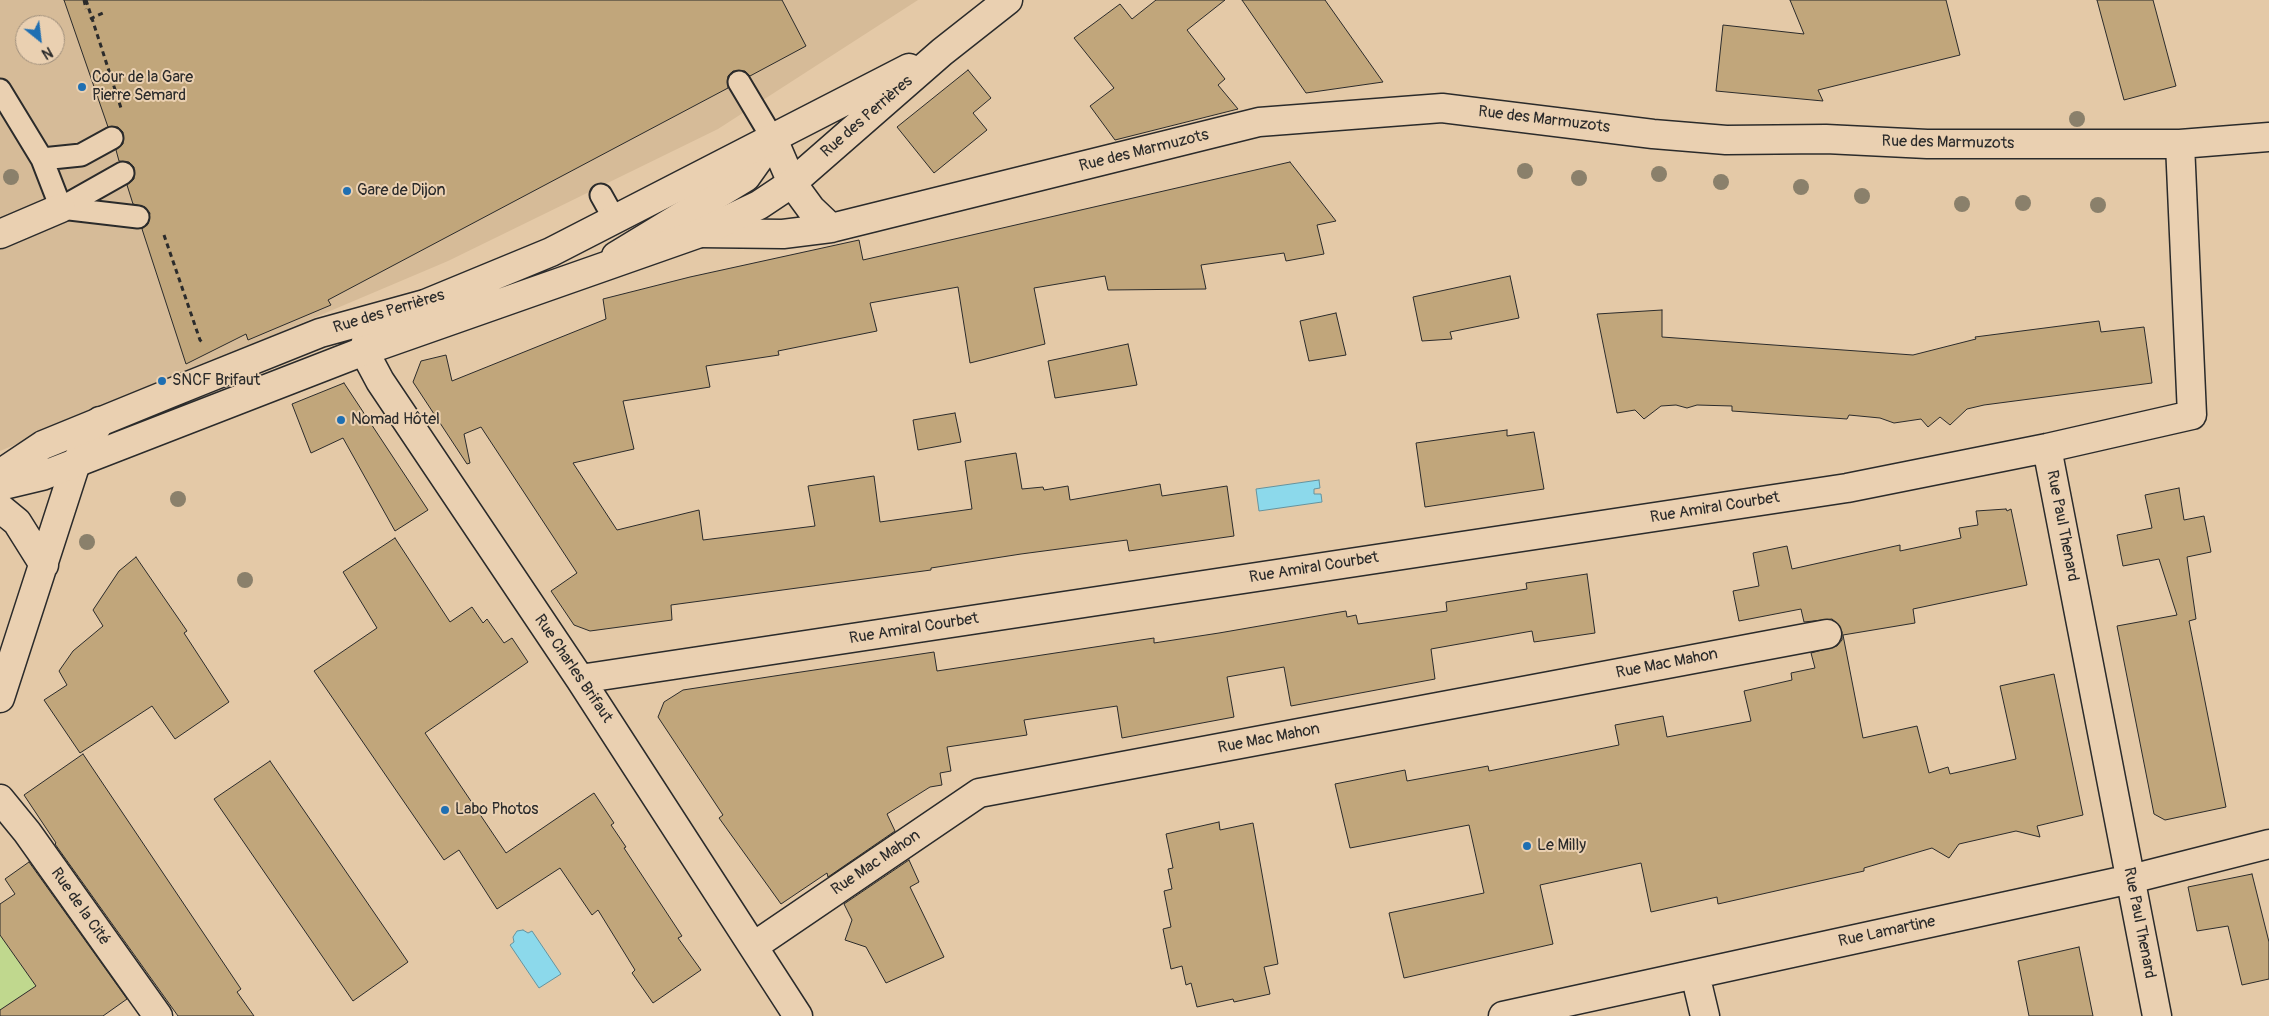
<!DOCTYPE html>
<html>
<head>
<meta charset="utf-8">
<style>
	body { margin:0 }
	#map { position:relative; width:2269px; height:1016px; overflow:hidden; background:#e4c9a7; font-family:Pangolin,sans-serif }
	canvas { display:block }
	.north { position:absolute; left:15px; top:15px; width:50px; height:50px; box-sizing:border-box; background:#ead0b1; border:1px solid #9e8e7b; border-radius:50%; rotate:151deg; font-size:14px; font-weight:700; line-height:20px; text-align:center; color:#2b2b2b }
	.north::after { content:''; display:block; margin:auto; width:18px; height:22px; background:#1f6fb2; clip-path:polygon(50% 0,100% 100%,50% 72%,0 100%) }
</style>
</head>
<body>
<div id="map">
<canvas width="2269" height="1016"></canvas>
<div class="north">N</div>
</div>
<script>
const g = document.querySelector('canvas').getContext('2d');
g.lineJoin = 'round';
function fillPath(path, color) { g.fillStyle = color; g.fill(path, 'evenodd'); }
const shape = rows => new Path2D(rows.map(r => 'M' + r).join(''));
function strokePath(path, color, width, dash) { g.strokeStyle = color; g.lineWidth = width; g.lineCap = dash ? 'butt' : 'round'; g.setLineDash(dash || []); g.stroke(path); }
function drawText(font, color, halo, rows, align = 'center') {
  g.font = font + ' Pangolin,sans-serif'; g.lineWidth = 4; g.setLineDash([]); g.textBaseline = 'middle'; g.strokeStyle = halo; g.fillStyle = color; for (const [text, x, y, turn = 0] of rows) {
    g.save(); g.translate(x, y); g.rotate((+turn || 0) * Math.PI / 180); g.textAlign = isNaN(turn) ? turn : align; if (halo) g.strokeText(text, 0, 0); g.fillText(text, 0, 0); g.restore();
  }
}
const built = shape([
	[0,0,918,0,718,129,448,261,0,451],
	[25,25,55,25,55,55,25,55]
]);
const green = shape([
	[0,935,36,986,0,1011]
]);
const water = shape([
	[1319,480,1320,488,1314,489,1314,494,1321,494,1322,502,1259,511,1256,489,1319,480],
	[523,930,528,933,532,931,561,974,539,988,510,945,514,942,513,937,517,931,523,930]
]);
const building = shape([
	[64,0,782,0,806,46,750,76,745,71,733,71,728,76,728,88,328,300,331,305,248,340,246,334,186,364,142,229,148,224,150,213,145,207,133,204,127,185,134,179,134,167,129,162,119,161,116,150,123,144,123,132,118,127,108,127,64,0],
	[1156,0,1225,0,1187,30,1225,79,1218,85,1238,109,1115,140,1090,106,1114,88,1074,38,1120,4,1132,19,1156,0],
	[1242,0,1325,0,1383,82,1306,93,1242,0],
	[1790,0,1946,0,1960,55,1818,90,1823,101,1716,91,1723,25,1804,34,1790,0],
	[2097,0,2153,0,2176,86,2124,100,2097,0],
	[968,70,991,98,973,113,987,130,934,173,897,127,968,70],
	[1290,162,1336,221,1317,225,1324,254,1286,261,1284,253,1201,265,1206,289,1108,290,1105,276,1034,288,1045,344,970,363,958,287,870,303,877,331,778,351,779,355,706,366,710,387,623,401,634,449,573,463,617,530,699,510,703,540,815,526,808,486,874,476,880,522,972,509,965,461,1016,453,1022,489,1043,487,1044,490,1068,486,1070,500,1160,484,1162,496,1227,486,1234,536,1129,551,1127,540,1021,554,931,568,931,570,671,605,672,620,590,631,574,625,551,591,577,573,481,427,464,434,470,463,467,464,413,382,421,361,446,355,452,381,606,319,603,299,690,277,859,240,863,260,1290,162],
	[1510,276,1519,318,1450,332,1452,339,1422,341,1413,297,1510,276],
	[1662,310,1662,337,1913,355,1976,339,1975,337,2099,321,2101,332,2144,327,2152,383,1984,405,1967,409,1950,425,1940,417,1928,427,1921,419,1894,423,1880,418,1849,415,1847,419,1732,411,1732,406,1697,405,1687,408,1676,405,1661,406,1644,419,1635,410,1617,413,1597,314,1662,310],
	[1336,313,1346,355,1309,361,1300,321,1336,313],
	[1128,344,1137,385,1055,398,1048,361,1128,344],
	[344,383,428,510,395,531,343,438,311,453,292,404,344,383],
	[955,413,961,442,918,450,913,420,955,413],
	[1507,430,1507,436,1534,432,1544,489,1425,507,1416,443,1507,430],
	[2179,488,2184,520,2204,516,2211,552,2187,557,2196,619,2189,621,2226,807,2165,820,2154,814,2117,626,2177,615,2159,559,2123,566,2117,535,2152,528,2145,495,2179,488],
	[2006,509,2007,511,2011,509,2027,585,1913,609,1915,623,1843,635,1863,738,1917,726,1929,773,1948,767,1950,774,2016,759,2000,686,2054,674,2083,815,2037,826,2040,837,2016,831,1959,844,1949,858,1932,848,1864,868,1864,871,1718,904,1717,897,1651,912,1641,863,1540,885,1553,944,1404,978,1389,913,1484,893,1469,825,1350,848,1335,784,1405,770,1407,781,1488,766,1489,771,1619,745,1615,725,1663,716,1667,737,1751,721,1744,691,1792,680,1791,673,1815,668,1811,653,1837,646,1842,640,1842,632,1838,624,1832,619,1804,622,1801,609,1739,621,1733,591,1759,586,1753,553,1787,546,1792,569,1900,545,1900,551,1961,538,1959,528,1978,525,1976,511,2006,509],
	[395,538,450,622,472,607,483,623,487,619,504,643,512,638,528,662,425,733,506,853,594,793,614,823,611,825,626,847,624,848,682,936,678,938,701,970,653,1003,632,973,635,970,598,910,592,915,560,868,497,909,459,850,444,860,314,671,377,628,343,572,395,538],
	[136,557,187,631,184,633,229,702,175,739,152,706,80,753,44,700,67,685,59,671,73,651,103,626,93,610,119,571,136,557],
	[1587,574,1595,633,1534,642,1532,631,1431,649,1435,679,1291,706,1284,667,1227,677,1234,717,1122,738,1117,706,1024,720,1027,735,947,747,951,771,940,773,942,785,930,787,887,814,895,831,828,877,827,873,781,904,719,818,723,815,658,717,664,702,683,690,781,675,934,652,937,671,1154,638,1154,643,1219,633,1346,611,1347,617,1356,615,1358,624,1447,611,1446,602,1527,589,1526,583,1587,574],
	[83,754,241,989,237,992,254,1016,178,1016,55,844,56,843,24,795,83,754],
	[270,761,408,962,353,1001,214,799,270,761],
	[1219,822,1220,830,1253,823,1278,964,1264,967,1270,994,1234,1002,1233,999,1197,1007,1191,983,1186,985,1182,966,1171,969,1163,929,1171,927,1164,891,1172,889,1168,869,1173,868,1166,834,1219,822],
	[909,860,919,882,910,887,944,957,886,983,866,947,845,940,852,920,844,904,909,860],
	[29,862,127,999,103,1016,0,1016,0,1010,36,986,0,935,0,904,15,894,5,879,29,862],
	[2252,874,2269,942,2269,979,2242,985,2228,926,2197,931,2188,887,2252,874],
	[2079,947,2093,1016,2029,1016,2018,961,2079,947]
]);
const path = shape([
	[84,0,86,9],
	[86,0,121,108],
	[90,19,103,13],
	[164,235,200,340,203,343]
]);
const service = shape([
	[739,82,773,139],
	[0,90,42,159,61,208],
	[42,159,81,155,112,138],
	[601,195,615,220],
	[61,208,138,217],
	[61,208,123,173]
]);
const minor = shape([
	[773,139,792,183,811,209,831,228],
	[700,233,783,234,831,228,1259,122,1442,108,1653,134,1726,140,1826,139,1927,144,2180,144,2269,137],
	[0,234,61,208],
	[616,256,746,177,773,139],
	[369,327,364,351,380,381,580,679,798,1016],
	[2047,448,2157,1016],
	[580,679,1847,488,2047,448,2192,415,2180,144],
	[0,799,27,832,158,1016],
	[754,946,979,793,1827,634],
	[1695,974,1705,1016],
	[1503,1016,2131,879,2269,844]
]);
const tertiary = shape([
	[0,508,17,522,44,565],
	[0,698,76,463,100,421]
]);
const secondary = shape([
	[0,474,43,445,168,394,320,333,425,304,551,252,909,68],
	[0,486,42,476,364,351,700,233,759,205,792,183,942,52,1008,0]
]);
const trees = [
	[2077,119],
	[1525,171],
	[1659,174],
	[11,177],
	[1579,178],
	[1721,182],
	[1801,187],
	[1862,196],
	[2023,203],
	[1962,204],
	[2098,205],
	[178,499],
	[87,542],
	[245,580]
];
const markers = [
	[82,87,5,"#1f6fb2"],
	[347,191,5,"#1f6fb2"],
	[162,381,5,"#1f6fb2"],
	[341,420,5,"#1f6fb2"],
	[445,810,5,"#1f6fb2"],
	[1527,846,5,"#1f6fb2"]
];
const poiNames = [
	["Cour de la Gare",92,78],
	["Pierre Semard",92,96],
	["Gare de Dijon",357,191],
	["SNCF Brifaut",172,381],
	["Nomad Hôtel",351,420],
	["Labo Photos",455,810],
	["Le Milly",1537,846]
];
const streetNames = [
	["Rue des Perrières",867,117,-41],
	["Rue des Marmuzots",1544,120,7],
	["Rue des Marmuzots",1948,143,1],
	["Rue des Marmuzots",1144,151,-14],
	["Rue des Perrières",389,312,-17],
	["Rue Amiral Courbet",1715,508,-9],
	["Rue Paul Thenard",2062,526,79],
	["Rue Amiral Courbet",1314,568,-9],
	["Rue Amiral Courbet",914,629,-9],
	["Rue Mac Mahon",1667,664,-11],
	["Rue Charles Brifaut",573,669,56],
	["Rue Mac Mahon",1269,739,-11],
	["Rue Mac Mahon",876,863,-34],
	["Rue de la Cité",80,907,55],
	["Rue Paul Thenard",2139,923,79],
	["Rue Lamartine",1887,932,-12]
];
fillPath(built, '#d6bb98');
fillPath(green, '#c0d88e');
fillPath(water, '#8cd9eb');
strokePath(water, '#65939e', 1);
fillPath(building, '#c1a67b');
strokePath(building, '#2b2b2b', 1);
strokePath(service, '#2b2b2b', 25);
strokePath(minor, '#2b2b2b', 31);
strokePath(tertiary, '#2b2b2b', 31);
strokePath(secondary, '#2b2b2b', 31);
strokePath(path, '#2b2b2b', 3, [5, 4]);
strokePath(service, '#ead0b1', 21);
strokePath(minor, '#ead0b1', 28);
strokePath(tertiary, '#ead0b1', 28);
strokePath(secondary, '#ead0b1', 28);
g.fillStyle = '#8a806b';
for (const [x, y] of trees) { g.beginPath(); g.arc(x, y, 8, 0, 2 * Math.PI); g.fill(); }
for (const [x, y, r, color] of markers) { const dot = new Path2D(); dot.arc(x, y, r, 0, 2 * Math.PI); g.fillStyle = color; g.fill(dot); strokePath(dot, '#ead0b1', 2); }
drawText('16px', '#2b2b2b', '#ead0b1', poiNames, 'left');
drawText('16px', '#2b2b2b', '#ead0b1', streetNames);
</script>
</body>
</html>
